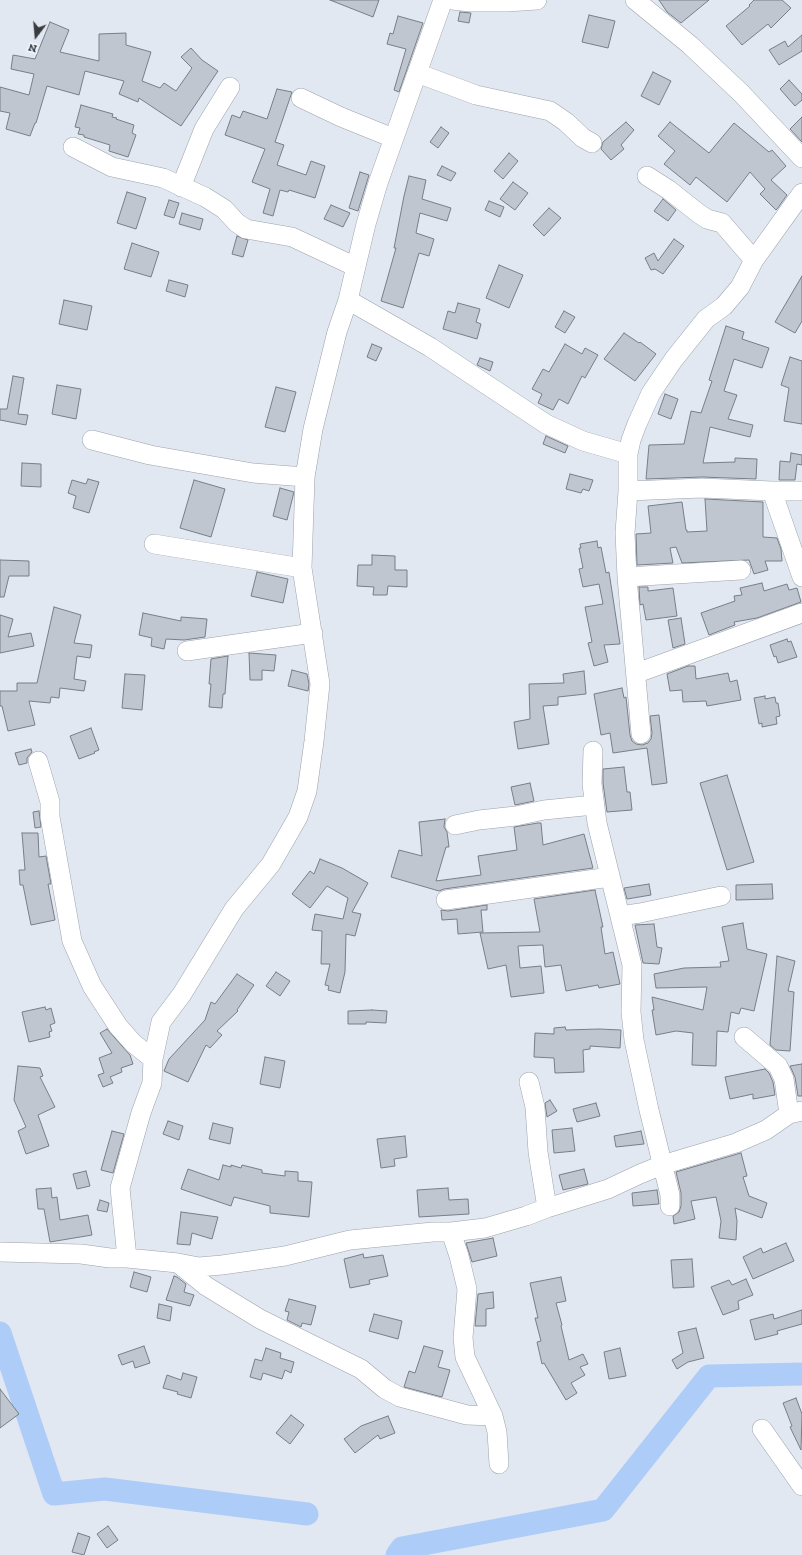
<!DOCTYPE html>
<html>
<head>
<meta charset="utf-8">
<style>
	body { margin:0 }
	#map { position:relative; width:802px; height:1555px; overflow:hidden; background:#e2e8f2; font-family:"Zilla Slab",serif }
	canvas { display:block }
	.north { position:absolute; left:16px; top:16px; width:40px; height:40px; -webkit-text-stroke:3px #f0f6fd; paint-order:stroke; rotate:196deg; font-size:11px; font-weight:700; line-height:16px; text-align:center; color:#383a3e }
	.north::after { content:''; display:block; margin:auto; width:14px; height:18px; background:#383a3e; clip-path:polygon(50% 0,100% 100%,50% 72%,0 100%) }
</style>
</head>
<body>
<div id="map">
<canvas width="802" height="1555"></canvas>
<div class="north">N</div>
</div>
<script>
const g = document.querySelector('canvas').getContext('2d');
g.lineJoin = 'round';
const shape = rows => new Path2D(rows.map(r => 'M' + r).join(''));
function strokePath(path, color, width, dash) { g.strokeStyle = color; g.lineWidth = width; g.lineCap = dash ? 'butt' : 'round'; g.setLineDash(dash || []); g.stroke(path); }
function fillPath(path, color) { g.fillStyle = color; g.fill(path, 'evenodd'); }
const river = shape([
	[0,1333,54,1494,105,1489,307,1514],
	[397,1555,402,1548,603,1510,709,1376,802,1374]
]);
const building = shape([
	[330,0,379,0,373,17,330,0],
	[659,0,709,0,681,23,667,12,659,0],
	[754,0,782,0,791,8,771,28,768,24,742,45,726,26,750,6,749,5,754,0],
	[460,12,471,13,469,23,458,21,460,12],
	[589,15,615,21,608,48,582,42,589,15],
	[398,16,423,23,399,92,394,90,406,49,387,44,390,33,393,34,398,16],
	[50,22,69,30,60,52,99,61,99,34,126,33,126,45,151,52,142,81,160,88,164,83,176,91,192,68,181,57,191,48,202,60,218,71,181,126,139,98,138,102,119,94,124,81,85,71,79,95,47,86,36,123,35,123,30,136,6,129,10,113,0,111,0,87,29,95,34,74,11,69,13,55,35,59,50,22],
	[802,35,802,51,779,65,769,50,785,41,788,47,802,35],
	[653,72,671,81,659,105,641,96,653,72],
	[789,80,802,94,802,100,795,106,780,89,789,80],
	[277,89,292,92,275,142,284,145,277,165,306,175,311,161,325,166,315,198,289,190,288,192,280,190,273,216,263,213,270,189,252,182,265,149,225,135,232,115,240,118,243,111,267,119,277,89],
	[81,105,113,114,112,117,117,118,116,119,134,125,132,133,136,135,128,157,109,151,110,145,84,137,84,135,78,134,80,128,75,127,81,105],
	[802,117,802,142,790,129,802,117],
	[626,122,634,130,621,145,624,149,611,160,601,149,603,142,626,122],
	[670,122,709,153,734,123,769,152,772,150,786,166,771,180,787,195,777,209,776,210,760,194,765,189,750,172,727,202,696,177,690,185,664,164,675,151,658,136,670,122],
	[441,127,449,133,438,148,430,142,441,127],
	[509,153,518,161,503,179,494,171,509,153],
	[442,166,456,173,451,181,437,175,442,166],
	[360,172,369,175,358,211,349,208,360,172],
	[409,176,426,180,422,199,451,208,447,221,420,213,416,233,434,239,429,256,419,253,403,308,381,301,396,248,394,248,404,196,409,176],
	[513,182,528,193,515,210,500,199,513,182],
	[127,192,146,198,136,229,117,223,127,192],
	[663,199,676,210,668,221,654,211,663,199],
	[169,200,179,203,174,218,164,215,169,200],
	[489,201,504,207,500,217,485,210,489,201],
	[331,205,350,213,343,227,324,219,331,205],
	[549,208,561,218,544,236,533,225,549,208],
	[182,213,203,219,200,230,179,224,182,213],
	[237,236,248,240,243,257,232,254,237,236],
	[674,239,684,246,663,274,655,269,651,270,645,258,654,253,658,261,674,239],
	[132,243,159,252,151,277,124,269,132,243],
	[499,265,523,275,509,308,486,298,499,265],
	[802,276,802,321,795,333,775,322,802,276],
	[169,280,188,285,185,297,166,291,169,280],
	[64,300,92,306,87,330,59,324,64,300],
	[458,303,480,309,476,322,481,324,477,339,443,329,448,311,455,313,458,303],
	[564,311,575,317,565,333,555,327,564,311],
	[726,326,744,332,742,339,769,348,762,368,734,359,724,391,737,395,728,419,753,425,750,437,710,427,703,463,735,462,735,458,757,459,756,479,702,477,646,479,649,445,684,444,691,411,701,413,712,381,709,380,726,326],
	[624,333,639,343,640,342,656,354,635,381,604,359,624,333],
	[372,344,382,348,376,361,367,357,372,344],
	[565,344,582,354,585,348,598,355,585,378,582,376,568,404,559,399,553,410,538,403,542,394,532,389,543,369,549,372,565,344],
	[790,357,802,361,802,424,784,421,789,388,781,385,790,357],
	[480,358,493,362,490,371,477,365,480,358],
	[13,376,24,378,18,414,28,415,26,425,0,420,0,409,7,409,13,376],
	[57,385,81,389,76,419,52,414,57,385],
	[276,387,296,392,285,432,265,427,276,387],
	[665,394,678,399,671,419,658,414,665,394],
	[546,436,568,446,565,453,543,444,546,436],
	[791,453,802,455,802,465,797,464,795,480,779,480,780,461,790,462,791,453],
	[22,463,41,464,41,487,21,486,22,463],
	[570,474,593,480,589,491,583,489,581,493,566,489,570,474],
	[88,479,99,482,89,513,73,508,76,496,68,493,72,480,86,484,88,479],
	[194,480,225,489,211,537,180,528,194,480],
	[280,488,294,492,287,520,273,516,280,488],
	[705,499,763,502,763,537,777,538,781,549,782,561,765,561,768,570,754,574,749,560,682,563,676,547,670,548,673,563,637,565,636,534,651,533,648,506,682,502,686,530,687,530,687,532,707,531,705,499],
	[597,541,598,548,601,547,606,573,609,572,620,644,604,645,608,662,594,666,588,643,592,642,585,607,603,604,599,584,583,587,579,569,583,568,579,548,581,548,580,544,597,541],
	[372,555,395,556,395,570,407,570,407,587,388,586,387,595,373,595,374,587,357,586,358,565,372,565,372,555],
	[0,560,29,561,29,576,9,576,4,597,0,597,0,560],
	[257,572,288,579,283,603,251,596,257,572],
	[762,583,764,591,787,584,789,590,797,588,801,602,757,618,734,622,735,625,709,635,701,613,735,601,734,596,742,595,740,588,762,583],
	[639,587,648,587,648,591,673,588,677,616,646,620,643,604,640,605,639,587],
	[54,607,81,615,74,643,92,645,90,658,77,656,74,679,86,681,84,691,60,688,59,698,51,697,50,703,29,701,35,725,8,731,2,706,0,706,0,691,17,691,17,683,37,683,54,607],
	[143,613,181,621,181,617,207,619,205,637,184,640,166,639,164,649,151,646,152,638,139,635,143,613],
	[0,615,13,619,8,637,31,633,34,646,0,653,0,615],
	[681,618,685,644,673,648,668,620,681,618],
	[787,639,788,642,791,641,797,657,778,663,776,656,774,657,770,645,787,639],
	[249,653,276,655,274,671,262,670,262,680,250,680,249,653],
	[228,656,225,694,223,694,222,708,209,707,211,684,209,684,211,659,228,656],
	[688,666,695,666,696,679,728,673,730,682,737,680,741,700,707,706,706,701,683,702,682,690,670,691,667,674,688,666],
	[292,670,307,674,309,684,308,691,288,686,292,670],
	[584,671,586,694,558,697,558,705,543,706,549,744,518,749,514,722,530,719,529,684,564,683,563,674,584,671],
	[125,674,145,675,142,710,122,708,125,674],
	[622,688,624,698,626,697,630,735,632,741,636,744,642,745,648,743,651,739,652,733,650,716,659,715,667,783,652,785,647,748,613,753,610,733,601,735,594,694,622,688],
	[765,696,765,699,775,697,776,703,778,703,780,716,776,717,777,724,762,727,762,723,759,724,754,698,765,696],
	[91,728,99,750,94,752,95,753,79,759,70,736,91,728],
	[31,749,32,752,27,758,27,763,19,765,15,753,31,749],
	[624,767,627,792,630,792,632,810,607,812,603,783,603,769,624,767],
	[727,775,754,862,727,870,700,783,727,775],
	[530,783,534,801,515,805,511,787,530,783],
	[39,811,41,827,35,828,33,812,39,811],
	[445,819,444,827,447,832,449,847,446,847,436,881,481,875,478,856,517,850,514,827,538,823,541,823,543,845,584,834,593,868,444,889,439,891,391,877,399,850,422,856,419,822,445,819],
	[22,833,38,833,39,857,46,856,51,884,48,884,55,920,31,925,23,885,20,885,19,870,25,870,22,833],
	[320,859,342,868,368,883,352,912,361,914,355,936,346,934,345,972,340,993,328,990,329,986,325,985,330,964,321,964,322,931,312,930,315,914,343,919,348,898,327,886,310,908,292,894,310,871,314,874,320,859],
	[649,884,651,895,627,899,624,888,649,884],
	[772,884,773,899,736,900,736,885,772,884],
	[595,890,603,927,601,927,605,954,613,952,620,984,599,988,598,985,566,991,561,965,545,967,543,945,518,946,520,968,541,966,544,993,511,997,506,965,488,969,480,933,540,932,534,899,595,890],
	[487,905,487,910,481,910,483,932,458,934,457,919,442,920,441,910,448,911,487,905],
	[743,923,747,949,767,954,754,1011,741,1008,739,1014,731,1012,728,1032,717,1031,716,1066,692,1065,693,1033,676,1031,656,1035,652,1010,654,1010,652,997,703,1010,707,987,656,988,654,974,684,968,721,967,720,962,729,961,722,927,743,923],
	[654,924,657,947,662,948,659,964,643,963,635,925,654,924],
	[777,956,795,961,788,991,794,992,790,1051,776,1050,770,1045,777,956],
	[276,972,290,981,280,996,266,986,276,972],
	[237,974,254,985,237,1010,238,1011,217,1031,222,1035,210,1048,206,1045,188,1082,164,1071,169,1059,205,1020,211,1002,215,1004,237,974],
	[45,1007,46,1010,51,1008,55,1023,50,1025,52,1031,49,1032,50,1037,29,1042,22,1012,45,1007],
	[372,1010,387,1011,386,1023,366,1022,366,1024,348,1024,348,1011,372,1010],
	[565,1027,566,1030,599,1029,621,1030,620,1048,590,1046,590,1049,583,1050,584,1072,555,1073,554,1058,534,1057,535,1033,554,1034,554,1028,565,1027],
	[107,1029,130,1055,133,1064,121,1068,122,1072,110,1077,113,1083,103,1087,98,1075,104,1073,99,1058,112,1053,100,1033,107,1029],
	[265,1057,285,1061,280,1088,260,1084,265,1057],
	[802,1064,802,1096,798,1096,795,1077,790,1066,802,1064],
	[18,1066,40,1068,43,1076,40,1077,55,1107,38,1115,49,1146,26,1154,18,1131,26,1127,14,1100,18,1066],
	[765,1069,769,1073,773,1082,775,1095,753,1099,753,1094,730,1099,725,1077,765,1069],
	[550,1100,557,1111,547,1117,545,1103,550,1100],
	[596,1103,600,1116,577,1122,573,1109,596,1103],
	[168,1121,183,1126,179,1140,163,1134,168,1121],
	[213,1123,233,1128,230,1144,209,1139,213,1123],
	[572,1128,575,1151,554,1153,552,1130,572,1128],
	[112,1131,124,1134,113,1173,101,1170,112,1131],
	[641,1131,644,1144,616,1147,614,1136,641,1131],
	[405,1136,407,1157,394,1159,395,1166,381,1168,377,1139,405,1136],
	[741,1153,747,1176,743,1177,749,1196,767,1203,762,1218,735,1208,737,1221,736,1240,719,1238,721,1221,716,1197,691,1201,695,1219,674,1224,673,1216,679,1212,681,1206,681,1193,676,1172,741,1153],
	[223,1165,231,1167,231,1165,241,1168,242,1165,262,1170,262,1173,285,1176,285,1171,298,1172,298,1181,312,1182,309,1217,270,1213,270,1206,234,1197,231,1206,181,1189,188,1169,219,1180,223,1165],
	[584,1169,588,1184,563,1190,559,1175,584,1169],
	[86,1171,90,1186,77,1189,73,1174,86,1171],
	[51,1188,52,1198,57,1197,60,1220,88,1215,92,1235,50,1242,44,1209,38,1209,36,1189,51,1188],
	[448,1188,449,1200,468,1199,469,1214,419,1217,417,1190,448,1188],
	[657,1190,659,1204,633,1206,632,1193,657,1190],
	[100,1200,109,1203,107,1212,97,1210,100,1200],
	[181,1212,218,1217,212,1239,192,1233,190,1245,177,1244,181,1212],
	[493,1238,497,1256,472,1262,466,1243,493,1238],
	[786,1243,794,1261,753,1279,743,1257,761,1248,763,1253,786,1243],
	[363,1254,364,1258,383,1255,388,1276,369,1280,370,1284,350,1288,344,1259,363,1254],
	[692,1259,694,1287,673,1288,671,1260,692,1259],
	[134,1272,151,1277,147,1292,130,1287,134,1272],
	[174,1276,177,1277,186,1284,184,1292,194,1295,190,1306,166,1300,174,1276],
	[561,1277,566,1301,556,1303,562,1325,561,1326,569,1360,583,1354,588,1364,580,1367,585,1375,571,1383,577,1393,566,1400,544,1363,542,1364,537,1342,541,1341,535,1318,538,1318,530,1283,561,1277],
	[746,1279,753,1295,738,1301,739,1309,723,1315,711,1287,729,1280,732,1285,746,1279],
	[493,1292,494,1308,486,1309,486,1326,475,1326,478,1294,493,1292],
	[289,1299,316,1306,311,1325,302,1323,301,1327,287,1320,289,1312,285,1311,289,1299],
	[159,1304,172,1307,170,1321,157,1318,159,1304],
	[802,1310,802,1324,777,1331,778,1334,755,1340,750,1320,773,1314,774,1319,802,1310],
	[374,1314,402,1321,398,1339,369,1331,374,1314],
	[696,1328,704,1358,688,1362,677,1369,672,1360,683,1353,678,1332,696,1328],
	[144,1346,150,1363,135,1368,133,1361,122,1365,118,1355,144,1346],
	[424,1346,443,1351,438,1367,450,1370,442,1397,404,1387,409,1371,415,1373,424,1346],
	[266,1348,281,1353,280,1358,294,1362,291,1373,285,1370,282,1379,263,1373,261,1380,250,1377,255,1359,262,1361,266,1348],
	[620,1348,626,1376,609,1379,604,1352,620,1348],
	[183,1373,197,1377,191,1398,177,1394,178,1392,163,1388,167,1375,181,1380,183,1373],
	[0,1389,19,1414,0,1428,0,1389],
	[796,1398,802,1414,801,1450,790,1427,792,1426,783,1403,796,1398],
	[291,1415,304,1425,290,1444,276,1433,291,1415],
	[388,1416,395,1433,380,1439,378,1435,355,1453,344,1439,361,1426,388,1416],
	[108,1526,118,1540,107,1548,97,1534,108,1526],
	[78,1533,90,1537,84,1555,72,1552,78,1533]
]);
const minor = shape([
	[452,0,470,2,507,2,537,0],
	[635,0,690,45,741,93,802,158],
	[417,73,476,95,550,111,566,122,583,138,592,143],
	[301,98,341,117,393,138],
	[73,147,112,167,163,178,205,197,224,209,237,223,246,229,292,237,356,267],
	[647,176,669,190,698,213,707,219,722,223,754,260],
	[181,187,204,129,230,87],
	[348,300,430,347,546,424,583,441,628,454,628,491,625,533,627,577,641,734],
	[92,440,150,455,253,473,305,477],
	[628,454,631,440,637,424,651,393,674,359,706,319,724,306,740,287,754,260,802,193],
	[628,491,702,488,772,491,802,491],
	[772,491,802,577],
	[154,544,302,568],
	[627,577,741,570],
	[187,651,313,633],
	[637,673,802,613],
	[593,751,592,784,597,823,632,965,631,1012,634,1040,649,1110,670,1195,670,1206],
	[38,761,50,802,50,817,72,941,92,986,118,1026,133,1043,153,1059],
	[455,825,479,820,516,816,544,810,594,805],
	[446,900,610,877],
	[620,916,640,913,721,896],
	[744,1037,778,1066,784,1079,789,1114],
	[529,1082,535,1107,538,1152,547,1208],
	[451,1232,459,1256,467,1289,463,1338,465,1357,493,1416,497,1432,499,1464],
	[0,1252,81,1254,110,1258,127,1258,178,1263,199,1267,222,1265,285,1256,350,1240,433,1232,451,1232,485,1228,526,1216,547,1208,608,1189,640,1174,662,1165,736,1143,766,1130,789,1114,802,1111],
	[127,1258,120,1188,141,1113,152,1083,153,1059,161,1022,182,994,234,909,271,864,298,817,307,791,314,741,320,684,302,568,305,477,313,429,337,332,348,300,366,224,378,183,443,0],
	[179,1264,206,1286,260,1319,361,1369,385,1389,400,1397,467,1415,493,1416],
	[762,1429,802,1486]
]);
strokePath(river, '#aeccf8', 23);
fillPath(building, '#bfc6cf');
strokePath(building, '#787e87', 1);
strokePath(minor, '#9ca2ab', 20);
strokePath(minor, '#fff', 19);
</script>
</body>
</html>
